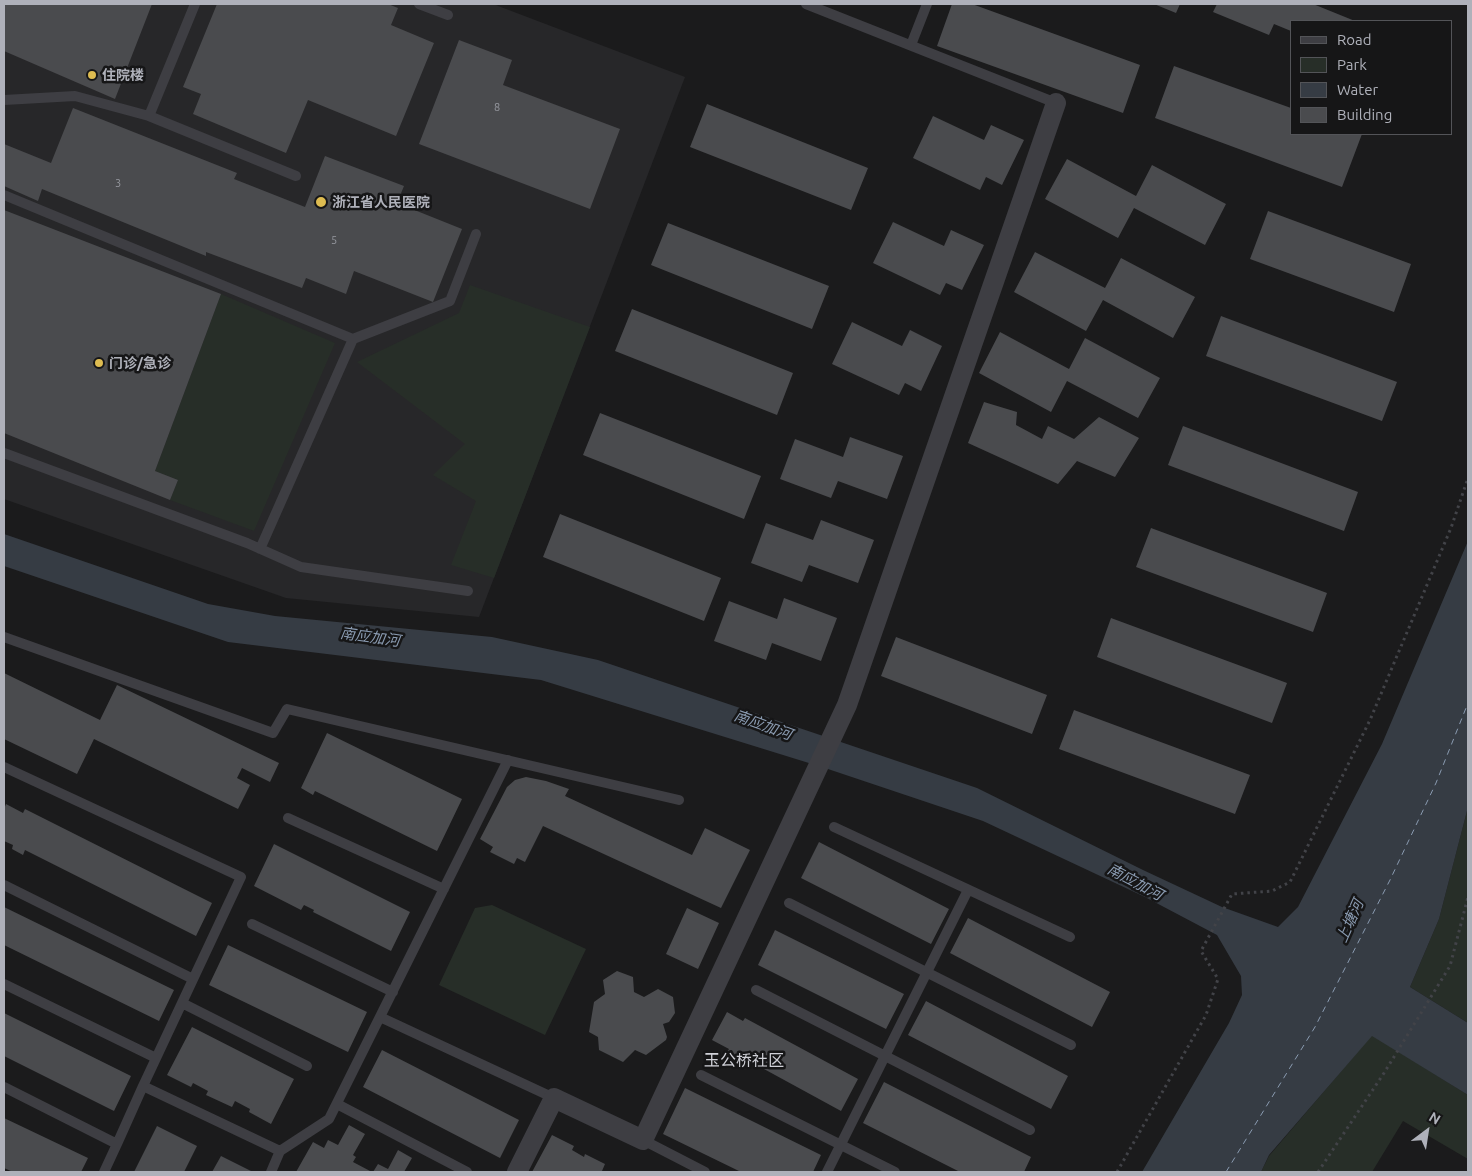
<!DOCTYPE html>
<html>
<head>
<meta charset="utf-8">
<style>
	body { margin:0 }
	#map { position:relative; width:1472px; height:1176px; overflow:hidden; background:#1b1b1c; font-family:Ubuntu,sans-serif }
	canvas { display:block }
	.frame { position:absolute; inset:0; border:5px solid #afb1ba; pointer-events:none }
	.legend { position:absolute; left:1290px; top:20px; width:162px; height:115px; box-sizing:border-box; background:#161617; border:1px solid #535458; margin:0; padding:6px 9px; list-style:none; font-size:15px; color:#afb1ba }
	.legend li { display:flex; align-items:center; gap:10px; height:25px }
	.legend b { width:25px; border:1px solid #535458 }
	.north { position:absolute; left:1402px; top:1106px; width:50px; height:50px; -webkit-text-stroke:4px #161617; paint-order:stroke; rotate:31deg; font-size:14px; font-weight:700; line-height:20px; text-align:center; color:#afb1ba }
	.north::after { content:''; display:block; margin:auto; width:18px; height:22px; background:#afb1ba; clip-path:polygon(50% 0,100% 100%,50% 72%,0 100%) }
</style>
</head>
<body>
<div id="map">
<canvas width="1472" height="1176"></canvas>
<div class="frame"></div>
<ul class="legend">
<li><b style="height:6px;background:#3e3e43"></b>Road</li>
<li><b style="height:14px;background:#272e28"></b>Park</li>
<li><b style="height:14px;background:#363c44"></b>Water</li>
<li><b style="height:14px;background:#4a4b4e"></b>Building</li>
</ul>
<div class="north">N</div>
</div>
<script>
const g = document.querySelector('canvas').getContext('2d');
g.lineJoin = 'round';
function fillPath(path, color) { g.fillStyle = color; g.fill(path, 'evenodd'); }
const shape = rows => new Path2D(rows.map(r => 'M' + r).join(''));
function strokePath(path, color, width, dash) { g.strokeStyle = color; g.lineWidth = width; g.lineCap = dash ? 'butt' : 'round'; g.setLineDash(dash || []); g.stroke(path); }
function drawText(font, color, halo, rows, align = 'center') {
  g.font = font + ' Ubuntu,"Noto Sans SC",sans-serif'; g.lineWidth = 5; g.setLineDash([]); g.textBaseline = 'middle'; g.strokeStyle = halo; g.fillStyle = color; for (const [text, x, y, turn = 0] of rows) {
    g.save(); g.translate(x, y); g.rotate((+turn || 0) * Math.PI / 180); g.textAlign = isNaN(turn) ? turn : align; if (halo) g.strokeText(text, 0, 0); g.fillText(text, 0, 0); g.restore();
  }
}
const built = shape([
	[4,4,493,4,685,77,479,617,286,598,4,499]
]);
const green = shape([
	[470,285,590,327,494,578,451,565,476,501,433,475,465,444,357,362,459,313],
	[221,294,335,343,254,531,170,500,178,480,155,471],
	[1468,807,1468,1023,1410,987,1439,919],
	[492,905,586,949,545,1035,439,985,475,908],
	[1372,1035,1468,1095,1468,1159,1403,1121,1372,1172,1261,1172,1269,1156]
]);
const water = shape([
	[4,534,208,604,275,616,492,637,598,660,977,788,1143,870,1222,907,1278,927,1298,907,1382,744,1468,541,1468,807,1439,919,1410,987,1468,1023,1468,1095,1372,1036,1269,1155,1261,1172,1142,1172,1229,1023,1242,995,1241,976,1217,935,1145,897,983,821,825,768,541,680,228,642,4,566]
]);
const ferry = shape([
	[1226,1172,1315,1027,1390,880,1436,783,1468,703]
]);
const building = shape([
	[4,4,152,4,115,99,4,51],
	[217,4,388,4,398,8,391,25,434,43,396,136,308,100,286,153,193,114,201,94,183,87],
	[952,4,972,4,1140,65,1123,113,937,46],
	[1154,4,1180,4,1176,13],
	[1217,4,1313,4,1355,21,1291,21,1291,31,1274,24,1269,35,1213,12],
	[459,40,512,60,503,85,620,129,590,209,419,144],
	[1174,66,1291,108,1291,134,1362,134,1342,187,1155,118],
	[707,104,868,168,851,210,690,147],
	[73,108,237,173,234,179,305,207,325,156,404,186,397,203,462,229,433,302,354,271,346,294,306,278,302,288,206,252,206,256,42,189,38,201,4,186,4,144,51,163],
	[933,116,984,140,991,125,1024,140,1002,185,986,177,980,190,913,158],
	[1067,159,1136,196,1152,165,1226,204,1205,245,1134,208,1118,238,1045,199],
	[4,210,221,294,155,471,178,480,170,500,4,433],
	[1268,211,1411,264,1394,312,1250,259],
	[893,222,944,246,951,230,984,245,962,290,946,283,940,295,873,263],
	[668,223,829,286,812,329,651,265],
	[1035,252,1105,288,1121,258,1195,297,1173,338,1103,300,1086,331,1014,292],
	[632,309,793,373,777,415,615,351],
	[1221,316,1397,382,1382,421,1206,356],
	[852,322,902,346,910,330,942,346,921,391,905,383,899,395,832,364],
	[1000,332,1069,369,1085,338,1160,378,1138,418,1067,381,1051,412,979,373],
	[984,402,1017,412,1016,425,1042,439,1048,426,1074,439,1099,417,1139,438,1115,477,1077,461,1058,484,968,443],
	[600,413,761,476,744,519,583,455],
	[1183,426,1358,492,1344,531,1168,465],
	[850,437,903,456,887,499,838,481,831,498,780,479,795,439,843,457],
	[560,514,721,578,704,621,543,557],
	[821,520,874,540,858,583,809,565,802,582,751,563,766,523,813,540],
	[1151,528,1327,593,1313,632,1136,567],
	[784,598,837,618,821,661,772,643,766,660,714,641,729,601,777,619],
	[1111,618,1287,683,1272,723,1097,657],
	[896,637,1047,695,1032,734,881,676],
	[4,673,100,720,117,685,279,763,270,782,242,768,237,778,250,785,238,809,94,739,77,774,4,739],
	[1074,710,1250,775,1235,814,1059,749],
	[327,733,462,799,437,851,315,791,313,795,301,788],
	[526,777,546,781,569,789,565,796,692,855,705,828,750,850,721,908,543,826,525,862,517,858,514,864,490,852,493,847,480,839,507,787,515,780],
	[6,804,23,813,25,809,212,903,196,936,25,850,23,855,12,849,13,845,4,841,4,809],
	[819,842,949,909,931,944,801,878],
	[274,844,410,912,391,951,313,912,314,910,304,905,301,910,254,886],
	[4,907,174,990,159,1021,4,945],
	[687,908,719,923,698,969,666,954],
	[968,918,1110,992,1092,1027,950,953],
	[775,930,904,994,886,1029,758,965],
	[228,945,367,1012,348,1052,209,985],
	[617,971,633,977,634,992,644,997,658,989,673,997,675,1013,669,1022,663,1024,667,1037,666,1040,646,1055,635,1050,623,1062,599,1050,598,1037,589,1032,594,1002,605,994,603,980],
	[926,1001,1068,1076,1051,1109,908,1035],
	[727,1012,743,1021,745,1018,858,1079,841,1111,742,1057,740,1061,726,1054,729,1049,712,1040],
	[4,1013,131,1076,114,1111,4,1056],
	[192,1027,294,1079,271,1124,249,1112,250,1109,235,1101,232,1107,206,1095,208,1091,193,1083,191,1087,167,1075],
	[382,1050,519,1120,500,1158,363,1087],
	[884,1082,1031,1157,1024,1172,960,1172,863,1123],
	[685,1088,821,1155,813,1172,741,1172,663,1134],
	[4,1118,88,1158,81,1172,13,1172,4,1168],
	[349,1125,365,1134,353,1155,356,1157,353,1162,372,1172,296,1172,313,1142,324,1148,328,1140,338,1145],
	[157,1126,197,1146,184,1172,134,1172],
	[552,1135,574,1146,572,1150,584,1157,585,1154,605,1164,602,1171,604,1172,532,1172],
	[398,1150,412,1158,404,1172,373,1172,378,1164,388,1169],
	[221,1156,253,1172,212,1172]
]);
const path = shape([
	[1117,1172,1206,1015,1218,979,1201,951,1232,894,1272,891,1290,882,1370,720,1451,528,1468,478],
	[1318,1172,1384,1073,1450,966,1468,897]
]);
const service = shape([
	[195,4,149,116,296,176],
	[419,4,448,15],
	[806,4,1056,103],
	[911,45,927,4],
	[4,100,75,96,149,116],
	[4,195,353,339],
	[4,453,247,543,301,567,468,591],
	[260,549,353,339,450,301,476,234],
	[4,637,273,733,287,709,679,800],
	[4,767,241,877,143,1086],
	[288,818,444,889],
	[834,827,1070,937],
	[4,885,193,979],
	[789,903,1071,1045],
	[252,924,393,992],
	[4,984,156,1058],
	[756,990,1030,1130],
	[182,1003,307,1066],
	[380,1017,554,1098],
	[701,1075,895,1172],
	[4,1087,117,1144,143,1086,280,1151,271,1172],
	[337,1104,467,1172],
	[643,1140,705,1172],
	[280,1151,329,1119,508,760],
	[104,1172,117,1144],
	[827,1172,968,890]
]);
const minor = shape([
	[517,1172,554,1098,643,1140,847,705,1056,103]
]);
const markers = [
	[92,75,5,"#debc51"],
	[321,202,6,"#debc51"],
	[99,363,5,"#debc51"]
];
const numberNames = [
	["8",497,107],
	["3",118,183],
	["5",334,240]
];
const poiNames = [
	["住院楼",102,75],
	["浙江省人民医院",332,202],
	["门诊/急诊",109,363]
];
const waterNames = [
	["南应加河",370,637,8],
	["南应加河",763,725,20],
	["南应加河",1135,882,28],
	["上塘河",1350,921,-66]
];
const quarterNames = [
	["玉公桥社区",744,1061]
];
fillPath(built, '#272729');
fillPath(green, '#272e28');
fillPath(water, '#363c44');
strokePath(ferry, '#8a9bb1', 1, [6, 5]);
fillPath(building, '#4a4b4e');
strokePath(path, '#424348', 3, [2.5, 4]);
strokePath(service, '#3e3e43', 10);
strokePath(minor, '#3e3e43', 20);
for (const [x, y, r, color] of markers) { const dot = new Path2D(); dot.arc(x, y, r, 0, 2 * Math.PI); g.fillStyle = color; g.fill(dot); strokePath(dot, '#161617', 2); }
drawText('11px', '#96989f', null, numberNames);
drawText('bold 14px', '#afb1ba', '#161617', poiNames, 'left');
drawText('italic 15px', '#8a9bb1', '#161617', waterNames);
drawText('16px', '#cfd0d7', '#161617', quarterNames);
</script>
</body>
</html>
